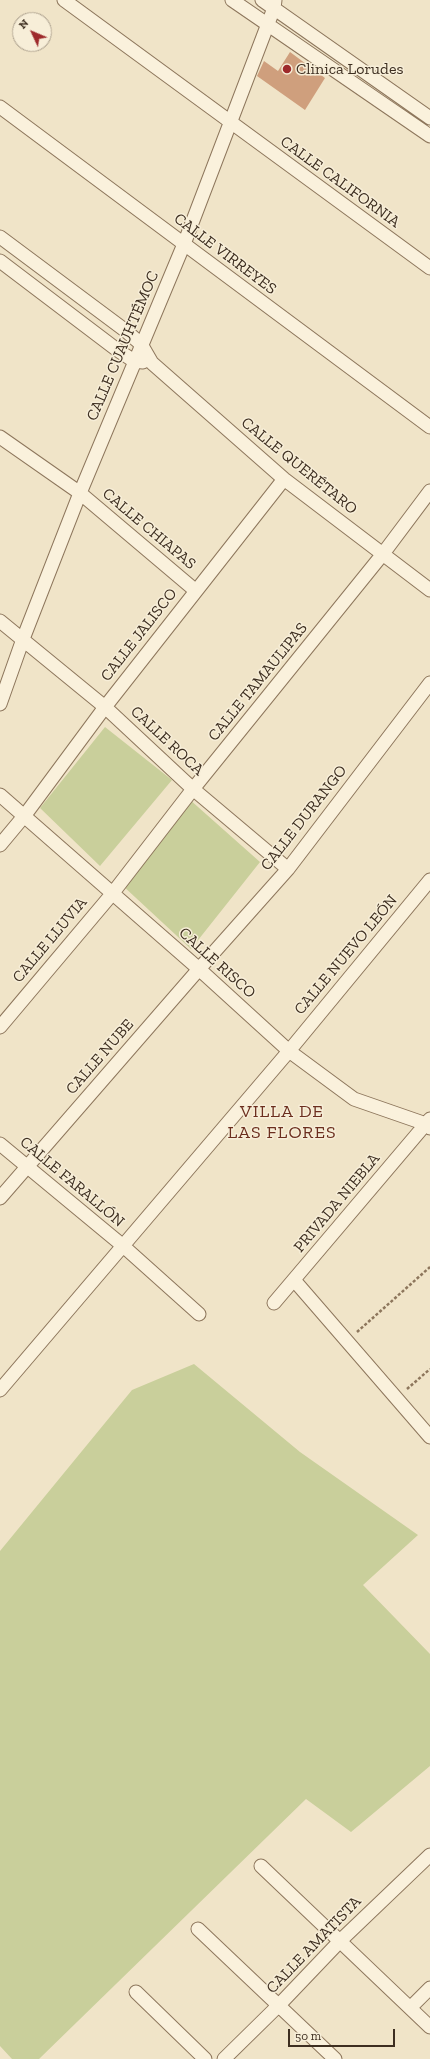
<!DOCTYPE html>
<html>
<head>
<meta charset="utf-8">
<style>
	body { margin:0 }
	#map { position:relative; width:430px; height:2059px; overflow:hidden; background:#f0e4c8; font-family:"Zilla Slab",serif }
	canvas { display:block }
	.north { position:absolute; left:12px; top:12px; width:40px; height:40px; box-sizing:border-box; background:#f7eed8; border:1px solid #ada18e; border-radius:50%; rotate:314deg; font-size:11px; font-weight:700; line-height:16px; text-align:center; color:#3d2e20 }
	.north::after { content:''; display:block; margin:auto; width:14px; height:18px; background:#9e2a2b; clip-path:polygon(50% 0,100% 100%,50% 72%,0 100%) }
	.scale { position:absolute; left:288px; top:2029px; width:107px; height:18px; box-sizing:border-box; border:2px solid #3d2e20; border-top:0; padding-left:5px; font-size:12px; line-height:14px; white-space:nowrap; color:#3d2e20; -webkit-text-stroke:3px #f7eed8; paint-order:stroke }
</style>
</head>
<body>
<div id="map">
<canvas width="430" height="2059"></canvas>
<div class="north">N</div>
<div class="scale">50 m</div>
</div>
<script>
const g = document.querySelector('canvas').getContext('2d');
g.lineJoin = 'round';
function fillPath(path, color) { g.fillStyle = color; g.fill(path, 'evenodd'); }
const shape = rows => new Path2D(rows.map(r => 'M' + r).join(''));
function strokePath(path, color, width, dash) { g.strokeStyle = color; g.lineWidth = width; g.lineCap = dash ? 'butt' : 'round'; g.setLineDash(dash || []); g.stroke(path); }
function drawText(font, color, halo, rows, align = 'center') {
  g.font = font + ' "Zilla Slab",serif'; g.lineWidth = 3; g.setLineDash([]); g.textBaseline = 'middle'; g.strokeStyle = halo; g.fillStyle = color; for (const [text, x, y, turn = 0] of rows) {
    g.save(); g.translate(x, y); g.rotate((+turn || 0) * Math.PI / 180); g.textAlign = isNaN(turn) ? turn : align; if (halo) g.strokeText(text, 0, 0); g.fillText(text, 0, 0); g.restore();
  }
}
const green = shape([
	[105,727,172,780,100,866,40,808],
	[189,799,260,862,191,949,122,885],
	[194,1364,300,1452,418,1535,363,1585,430,1654,430,1766,351,1832,306,1799,39,2059,12,2059,0,2046,0,1551,132,1390]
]);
const building = shape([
	[290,52,325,78,305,110,257,76,264,61,278,71]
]);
const path = shape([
	[357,1332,430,1267],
	[407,1389,430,1369]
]);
const minor = shape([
	[64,0,430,268],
	[232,0,430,136],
	[262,0,430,118],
	[0,107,430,427],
	[0,237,126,331,141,344,152,363,284,479,430,590],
	[0,261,116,349,134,361,143,362],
	[0,437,80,493,196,591],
	[0,621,105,707,193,789,288,869],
	[0,704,23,639,80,493,184,244,274,8,275,0],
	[0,795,199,969,289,1051,354,1099,426,1124,430,1128],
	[0,845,25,815,105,707,284,479],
	[0,1027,112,894,193,789,382,555,430,491],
	[0,1144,122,1245,199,1314],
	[0,1198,199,969,288,869,430,683],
	[294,1280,430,1437],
	[274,1303,430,1119],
	[0,1390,289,1051,430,880],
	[261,1866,430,2027],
	[198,1929,335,2059],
	[136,1992,205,2059],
	[410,2008,430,1988],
	[224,2059,279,2005,341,1940,430,1855]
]);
const markers = [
	[287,69,5,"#9e2a2b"]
];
const poiNames = [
	["Clinica Lorudes",296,69]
];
const streetNames = [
	["CALLE CALIFORNIA",340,182,36],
	["CALLE VIRREYES",225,254,37],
	["CALLE CUAUHTÉMOC",123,346,-67],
	["CALLE QUERÉTARO",299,466,39],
	["CALLE CHIAPAS",149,529,40],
	["CALLE JALISCO",139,635,-52],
	["CALLE TAMAULIPAS",258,682,-51],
	["CALLE ROCA",167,741,43],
	["CALLE DURANGO",304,818,-52],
	["CALLE LLUVIA",50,940,-50],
	["CALLE NUEVO LEÓN",346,955,-50],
	["CALLE RISCO",217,963,42],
	["CALLE NUBE",100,1057,-49],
	["CALLE FARALLÓN",72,1182,40],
	["PRIVADA NIEBLA",337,1203,-50],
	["CALLE AMATISTA",314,1945,-46]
];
const quarterNames = [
	["VILLA DE",282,1112],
	["LAS FLORES",282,1133]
];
fillPath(green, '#c9cf9b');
fillPath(building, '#cf9f7d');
strokePath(minor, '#8d765c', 15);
strokePath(path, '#8d765c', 2.5, [3, 2]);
strokePath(minor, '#faf1dc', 13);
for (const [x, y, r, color] of markers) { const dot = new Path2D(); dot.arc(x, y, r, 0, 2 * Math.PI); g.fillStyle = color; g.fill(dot); strokePath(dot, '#f7eed8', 1.5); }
drawText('16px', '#3d2e20', '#f7eed8', poiNames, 'left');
drawText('16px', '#3d2e20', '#f7eed8', streetNames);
g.letterSpacing = '1px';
drawText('18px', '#6b2e1e', '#f7eed8', quarterNames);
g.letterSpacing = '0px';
</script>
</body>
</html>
